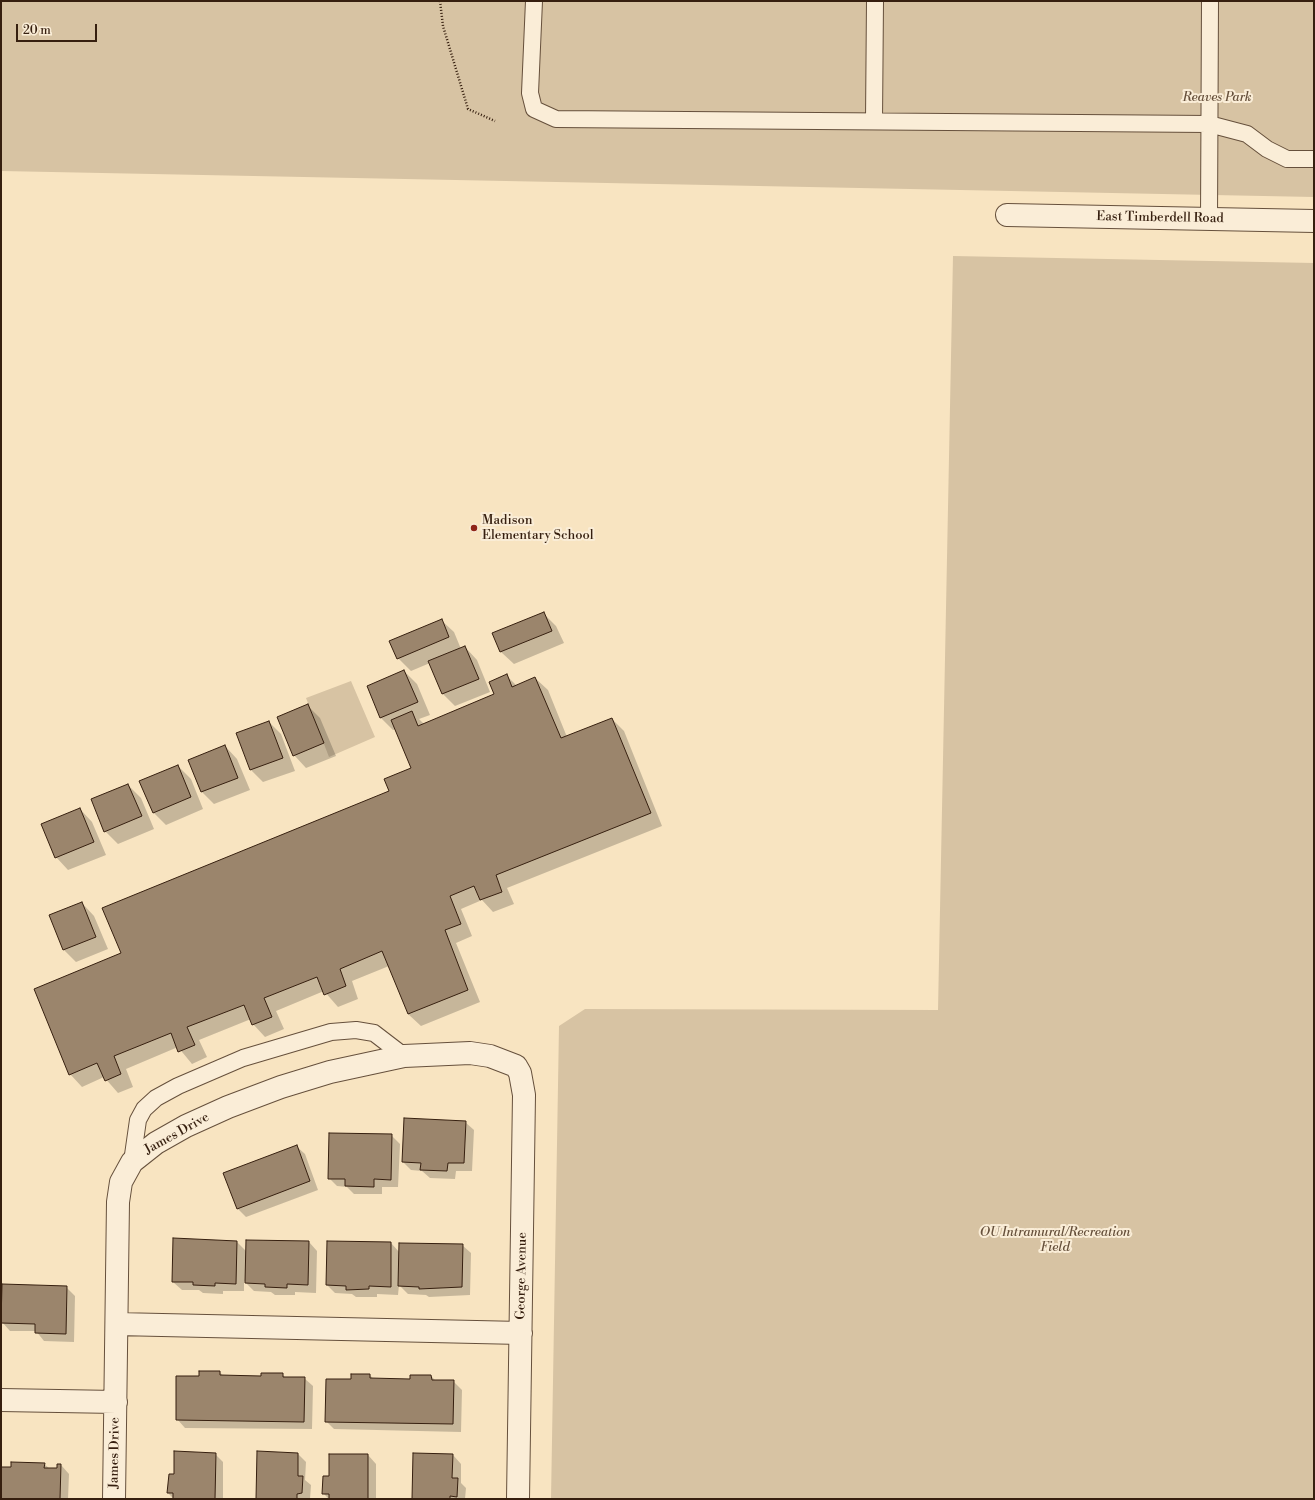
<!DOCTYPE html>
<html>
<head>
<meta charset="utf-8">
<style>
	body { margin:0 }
	#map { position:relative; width:1315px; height:1500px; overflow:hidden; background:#f8e4c1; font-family:"Libre Bodoni",serif }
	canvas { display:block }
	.frame { position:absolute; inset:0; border:2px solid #361f0f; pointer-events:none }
	.scale { position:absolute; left:16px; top:24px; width:81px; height:18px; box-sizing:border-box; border:2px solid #361f0f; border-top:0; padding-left:5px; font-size:12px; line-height:14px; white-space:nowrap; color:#361f0f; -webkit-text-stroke:3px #faedd7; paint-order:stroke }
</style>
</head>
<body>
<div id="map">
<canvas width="1315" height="1500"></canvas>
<div class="frame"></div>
<div class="scale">20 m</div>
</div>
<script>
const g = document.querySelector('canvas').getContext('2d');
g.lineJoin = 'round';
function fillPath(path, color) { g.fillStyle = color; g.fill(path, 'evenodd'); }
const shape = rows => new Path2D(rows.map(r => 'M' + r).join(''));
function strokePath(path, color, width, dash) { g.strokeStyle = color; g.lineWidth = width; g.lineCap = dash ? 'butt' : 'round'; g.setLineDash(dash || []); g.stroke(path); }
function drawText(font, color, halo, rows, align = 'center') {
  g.font = font + ' "Libre Bodoni",serif'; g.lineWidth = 4; g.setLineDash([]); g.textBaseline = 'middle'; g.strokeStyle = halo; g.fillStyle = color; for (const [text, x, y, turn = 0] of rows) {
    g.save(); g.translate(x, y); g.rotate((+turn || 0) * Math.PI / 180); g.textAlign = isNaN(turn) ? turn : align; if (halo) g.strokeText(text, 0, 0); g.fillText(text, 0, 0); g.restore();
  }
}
const green = shape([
	[1,1,1314,1,1314,197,1,171],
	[953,256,1314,263,1314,1499,551,1499,559,1026,585,1009,938,1010],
	[351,681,375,737,329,757,306,698]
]);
const shadow = shape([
	[543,613,556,626,564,643,514,664,501,652],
	[441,620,454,632,461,649,465,647,477,660,490,692,455,706,443,694,430,663,411,671,398,658],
	[404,671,417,684,430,715,419,719,424,724,495,695,507,676,517,686,535,678,548,690,567,737,612,719,624,731,662,826,507,888,514,904,493,912,482,900,461,909,472,936,456,943,480,1002,421,1026,408,1014,389,966,352,981,358,999,338,1007,324,991,276,1011,284,1029,265,1037,253,1024,251,1019,199,1040,207,1057,192,1064,178,1047,126,1069,133,1087,118,1093,104,1077,82,1087,70,1074,122,954,390,791,412,769,396,729,393,730,381,718,368,687],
	[308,706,320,718,336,756,306,768,294,755],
	[269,722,281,734,295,771,263,782,251,770],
	[225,746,237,759,250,790,214,804,202,792,189,760],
	[178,766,191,779,203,809,166,825,153,812],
	[128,785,141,798,154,829,118,844,105,831],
	[80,809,92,822,106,855,68,870,56,857],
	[82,903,94,916,108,949,76,962,64,950,50,915],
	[465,1122,474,1130,472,1171,456,1171,455,1179,430,1178,422,1171,411,1170,403,1162],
	[391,1135,400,1144,398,1187,382,1187,382,1194,354,1194,347,1187,337,1186,329,1178],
	[296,1146,305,1154,318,1190,246,1217,238,1209,224,1173],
	[247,1241,309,1242,317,1251,316,1293,295,1292,295,1295,275,1295,271,1292,254,1291,244,1281,244,1291,223,1291,223,1294,203,1293,199,1290,182,1290,173,1282,237,1242,247,1252],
	[391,1243,400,1253,462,1245,471,1253,470,1295,429,1297,426,1295,408,1294,399,1285,398,1295,377,1294,377,1297,356,1297,352,1294,335,1293,327,1285],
	[66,1287,75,1296,74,1342,44,1341,36,1331,10,1331,2,1322],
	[220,1372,223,1376,262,1377,282,1374,286,1378,304,1378,313,1386,312,1429,185,1428,177,1419,200,1377],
	[370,1375,374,1380,411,1380,431,1376,436,1381,453,1381,462,1390,461,1432,334,1429,326,1421],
	[215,1454,223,1462,223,1499,174,1499,168,1493,175,1474],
	[298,1454,306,1462,305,1480,311,1485,310,1499,257,1499],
	[368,1455,376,1464,376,1499,329,1499,323,1493,330,1477],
	[453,1455,461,1464,461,1483,466,1488,465,1499,413,1499],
	[44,1464,50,1469,58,1469,61,1465,69,1474,68,1499,1,1499,1,1468]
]);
const building = shape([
	[544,612,552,631,500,652,492,633,544,612],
	[442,619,449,637,397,659,389,641,442,619],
	[465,646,479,679,442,694,428,661,465,646],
	[404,670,418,702,380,718,367,686,404,670],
	[507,674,512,687,535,677,561,738,612,718,651,813,496,875,502,892,480,900,474,886,450,896,461,924,445,930,468,990,408,1014,382,951,340,969,346,986,324,995,317,977,264,998,272,1017,252,1025,244,1005,187,1027,195,1045,178,1052,171,1033,114,1056,121,1074,105,1081,97,1063,69,1075,34,989,121,953,102,908,389,791,384,779,411,768,391,720,412,711,418,726,494,694,489,682,507,674],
	[308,704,324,743,293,756,277,717,308,704],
	[269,721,283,758,250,770,236,733,269,721],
	[225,745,238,778,201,792,188,760,225,745],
	[178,765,191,797,153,813,139,781,178,765],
	[128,784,142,816,104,832,91,799,128,784],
	[80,808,94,842,55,858,41,824,80,808],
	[82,902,96,937,63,950,49,915,82,902],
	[404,1118,466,1121,464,1163,448,1163,447,1171,420,1170,421,1163,402,1162,404,1118],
	[329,1133,392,1134,391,1180,374,1179,374,1187,345,1186,345,1179,328,1179,329,1133],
	[297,1145,310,1181,237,1209,223,1173,297,1145],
	[173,1238,237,1241,236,1284,215,1283,215,1286,193,1285,193,1282,172,1282,173,1238],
	[246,1240,309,1241,308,1285,287,1284,287,1288,265,1287,265,1284,245,1283,246,1240],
	[327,1241,391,1242,391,1287,369,1286,369,1289,346,1290,346,1286,326,1285,327,1241],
	[399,1243,463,1244,462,1287,419,1289,419,1287,398,1286,399,1243],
	[2,1284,67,1286,66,1334,35,1333,35,1324,1,1323,2,1284],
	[199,1371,220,1371,220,1375,261,1376,261,1373,283,1373,283,1377,305,1377,304,1422,176,1420,176,1376,199,1376,199,1371],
	[351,1374,370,1374,370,1378,410,1379,410,1375,431,1375,432,1380,454,1380,453,1424,325,1422,326,1379,351,1379,351,1374],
	[174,1451,216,1453,215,1499,173,1499,173,1493,167,1493,169,1474,174,1474,174,1451],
	[257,1451,298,1453,298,1476,303,1476,302,1493,297,1494,297,1499,256,1499,257,1451],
	[413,1453,453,1454,452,1478,458,1478,457,1497,450,1496,450,1499,412,1499,413,1453],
	[329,1454,368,1454,368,1499,329,1499,329,1494,322,1494,323,1476,329,1476,329,1454],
	[11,1462,45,1463,44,1468,57,1468,57,1464,61,1464,60,1499,1,1499,1,1467,11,1467,11,1462]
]);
const path = shape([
	[440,1,443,26,468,109,495,121]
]);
const service = shape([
	[534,1,530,93,534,109,556,119,1209,124,1247,134,1267,149,1287,159,1314,159],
	[874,120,875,1],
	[1209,219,1210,1],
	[132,1162,138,1120,144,1109,156,1098,178,1086,243,1058,331,1032,356,1030,374,1033,404,1056]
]);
const minor = shape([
	[1007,215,1314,221],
	[117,1324,521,1333],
	[1,1400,116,1402],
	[114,1499,118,1202,121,1182,132,1162,156,1143,186,1126,228,1107,281,1087,330,1072,404,1056,470,1053,490,1056,516,1066,520,1073,524,1095,518,1499]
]);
const markers = [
	[474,528,4,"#8f2418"]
];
const parkNames = [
	["Reaves Park",1217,98],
	["OU Intramural/Recreation",1055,1233],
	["Field",1055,1248]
];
const streetNames = [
	["East Timberdell Road",1160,218,1],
	["James Drive",177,1134,-29],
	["George Avenue",522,1276,-89],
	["James Drive",115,1453,-89]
];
const poiNames = [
	["Madison",482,521],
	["Elementary School",482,536]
];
fillPath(green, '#d7c3a3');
fillPath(shadow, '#0003');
fillPath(building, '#9b856c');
strokePath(building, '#361f0f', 1);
strokePath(service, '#66503c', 18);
strokePath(minor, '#66503c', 24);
strokePath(path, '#361f0f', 2.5, [1, 2]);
strokePath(service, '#faedd7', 16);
strokePath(minor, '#faedd7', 22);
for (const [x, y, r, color] of markers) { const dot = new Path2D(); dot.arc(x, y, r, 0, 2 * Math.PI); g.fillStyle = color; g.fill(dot); strokePath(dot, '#faedd7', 1.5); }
drawText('italic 13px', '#66503b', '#faedd7', parkNames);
drawText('13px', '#361f0f', '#faedd7', streetNames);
drawText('13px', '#361f0f', '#faedd7', poiNames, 'left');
</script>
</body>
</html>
